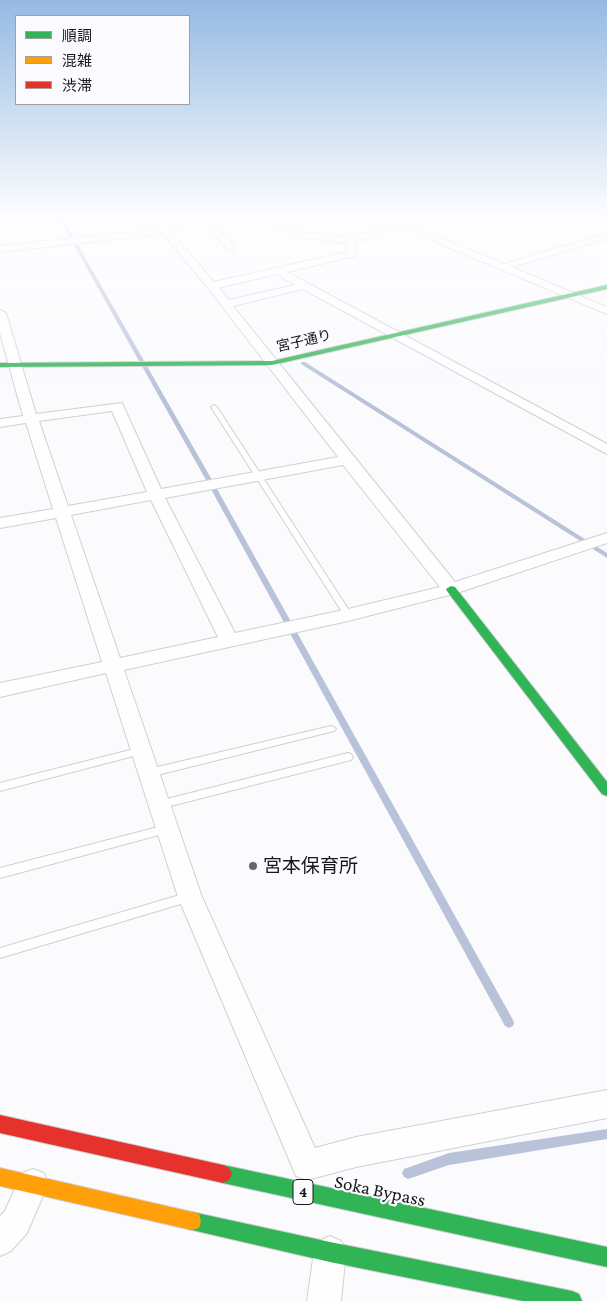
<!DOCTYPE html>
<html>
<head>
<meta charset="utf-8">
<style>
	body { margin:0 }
	#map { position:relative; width:607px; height:1301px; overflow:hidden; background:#fbfbfe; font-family:"Crimson Pro","Noto Sans JP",serif }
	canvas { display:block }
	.legend { position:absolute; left:15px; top:15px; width:175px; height:90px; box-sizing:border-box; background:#fafaff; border:1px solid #a0a0a3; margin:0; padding:6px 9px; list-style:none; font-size:15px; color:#18181a }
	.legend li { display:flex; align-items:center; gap:10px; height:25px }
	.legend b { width:25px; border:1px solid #a0a0a3 }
</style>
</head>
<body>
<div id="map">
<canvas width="607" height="1301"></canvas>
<ul class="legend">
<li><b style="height:6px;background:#30b455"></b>順調</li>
<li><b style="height:6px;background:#ff9f0a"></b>混雑</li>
<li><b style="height:6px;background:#e5322d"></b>渋滞</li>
</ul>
</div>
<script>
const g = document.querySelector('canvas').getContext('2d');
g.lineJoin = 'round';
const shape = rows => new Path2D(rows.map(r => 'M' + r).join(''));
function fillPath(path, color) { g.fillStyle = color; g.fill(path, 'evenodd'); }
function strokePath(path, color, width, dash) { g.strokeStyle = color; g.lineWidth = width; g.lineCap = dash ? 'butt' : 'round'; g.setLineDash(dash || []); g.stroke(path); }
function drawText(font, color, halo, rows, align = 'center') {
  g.font = font + ' "Crimson Pro","Noto Sans JP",serif'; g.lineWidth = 4.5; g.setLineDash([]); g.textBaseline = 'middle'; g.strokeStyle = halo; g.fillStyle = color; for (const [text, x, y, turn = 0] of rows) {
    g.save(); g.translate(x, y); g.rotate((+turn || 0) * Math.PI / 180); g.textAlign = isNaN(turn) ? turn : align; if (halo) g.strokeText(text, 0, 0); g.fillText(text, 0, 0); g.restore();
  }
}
const stream = shape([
	[58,217,62,217,212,480,513,1020,514,1023,513,1026,509,1028,505,1026,206,480,58,217],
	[301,362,305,362,607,553,607,558,301,364,301,362],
	[607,1129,607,1139,449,1165,408,1179,404,1177,402,1173,404,1169,449,1153,607,1129]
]);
const lane = shape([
	[214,405,217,407,352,615,351,617,348,618,344,615,211,407,214,405],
	[331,726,334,727,336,729,334,731,149,777,145,776,144,773,145,770,149,769,331,726],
	[142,747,145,749,147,751,145,753,0,791,0,783,142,747],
	[348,753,351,754,353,757,351,760,159,809,155,808,154,805,155,802,159,801,348,753],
	[166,825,170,826,171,829,170,832,0,878,0,868,166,825],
	[190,892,194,894,196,897,194,900,0,958,0,948,190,892]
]);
const street = shape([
	[146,217,156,217,167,228,201,217,216,217,212,220,234,246,234,250,228,250,204,222,171,232,214,282,347,252,346,243,298,237,277,229,261,217,272,217,283,225,303,232,350,238,391,224,375,217,389,217,400,221,410,217,424,217,409,224,504,264,607,233,607,239,512,267,607,307,607,314,400,227,356,242,355,256,287,272,607,444,607,454,303,289,233,306,455,582,607,533,607,543,457,593,348,621,124,670,202,897,315,1148,356,1137,607,1090,607,1118,356,1167,307,1180,296,1176,178,897,106,673,0,697,0,683,102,662,56,518,0,528,0,518,53,509,26,423,0,427,0,419,23,416,0,333,0,310,6,313,36,414,122,403,161,489,338,457,208,288,163,234,0,252,0,246,157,229,146,217],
	[276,274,295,285,229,300,219,288,276,274],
	[112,411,147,492,68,506,39,421,112,411],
	[343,465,440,587,348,609,235,633,165,498,343,465],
	[151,500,218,637,120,658,71,515,151,500],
	[33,1169,44,1173,48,1184,27,1233,11,1251,0,1256,0,1216,5,1211,22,1173,33,1169],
	[330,1236,341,1241,346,1252,341,1301,307,1301,314,1252,319,1241,330,1236]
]);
const fast = shape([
	[607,285,607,289,272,365,0,367,0,363,272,361,607,285],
	[451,586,455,587,607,782,607,796,602,794,447,591,446,589,451,586],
	[223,1165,607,1247,607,1267,223,1183,217,1180,214,1174,217,1168,223,1165],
	[192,1212,330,1242,572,1291,579,1294,582,1301,523,1301,330,1262,192,1230,185,1228,183,1221,185,1214,192,1212]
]);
const slow = shape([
	[0,1168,192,1212,199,1214,201,1221,199,1228,192,1230,0,1186,0,1168]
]);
const jam = shape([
	[0,1115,223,1165,229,1168,232,1174,229,1180,223,1183,0,1133,0,1115]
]);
const markers = [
	[253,866,5,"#67676a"]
];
const farStreetnames = [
	["宮子通り",304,341,-13]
];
const shields = [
	[303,1192,20]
];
const shieldNames = [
	["4",303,1192]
];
const nearPoinames = [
	["宮本保育所",263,866]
];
const nearStreetnames = [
	["Soka Bypass",380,1191,12]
];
fillPath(stream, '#b8c2d8');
strokePath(lane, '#cfd0d2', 2);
strokePath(street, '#cfd0d2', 2);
strokePath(fast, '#cfd0d2', 2);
strokePath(slow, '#cfd0d2', 2);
strokePath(jam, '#cfd0d2', 2);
fillPath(lane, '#fefeff');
fillPath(street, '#fefeff');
fillPath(fast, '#30b455');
fillPath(slow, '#ff9f0a');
fillPath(jam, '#e5322d');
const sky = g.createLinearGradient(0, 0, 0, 399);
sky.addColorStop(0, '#95bae2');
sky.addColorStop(0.54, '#fdfdff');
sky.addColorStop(1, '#fdfdff00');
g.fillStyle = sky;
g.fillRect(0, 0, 607, 399);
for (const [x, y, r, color] of markers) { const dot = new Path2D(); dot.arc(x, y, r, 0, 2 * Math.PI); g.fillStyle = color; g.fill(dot); strokePath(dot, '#fafaff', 2); }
drawText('14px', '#18181a', '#fafaff', farStreetnames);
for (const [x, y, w] of shields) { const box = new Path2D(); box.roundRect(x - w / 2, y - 12.5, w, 25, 4); g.fillStyle = '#fafaff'; g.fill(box); strokePath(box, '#18181a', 1); }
drawText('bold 15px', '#18181a', null, shieldNames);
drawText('19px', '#18181a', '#fafaff', nearPoinames, 'left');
drawText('19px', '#18181a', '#fafaff', nearStreetnames);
</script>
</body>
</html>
